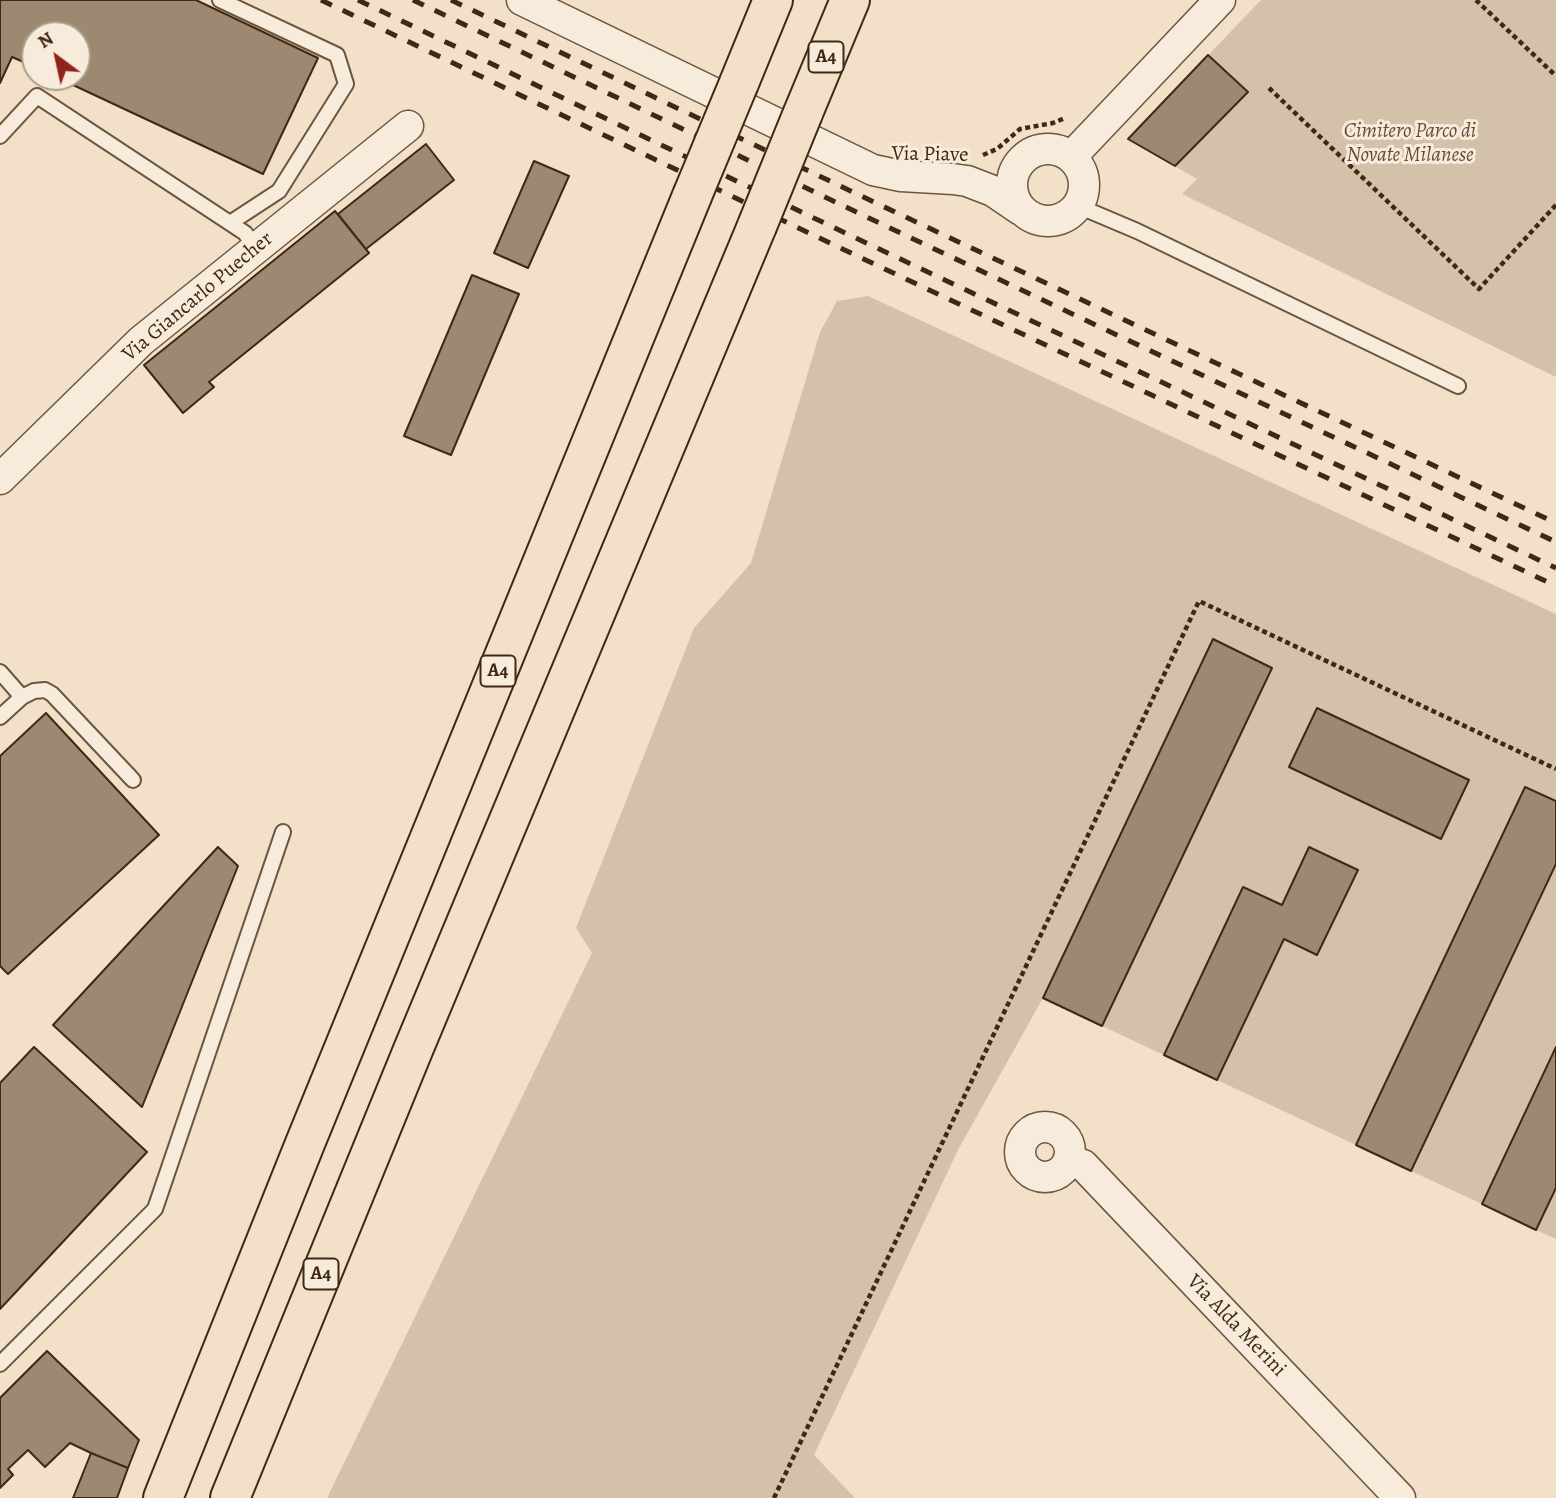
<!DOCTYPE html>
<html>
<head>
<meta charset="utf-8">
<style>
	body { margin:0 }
	#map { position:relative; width:1556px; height:1498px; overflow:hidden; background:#f2e0c8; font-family:Alegreya,serif }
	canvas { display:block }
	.north { position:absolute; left:21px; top:21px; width:70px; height:70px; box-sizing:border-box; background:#f7ebdb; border:2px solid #ae9d8b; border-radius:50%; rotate:327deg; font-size:19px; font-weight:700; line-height:28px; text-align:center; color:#402813 }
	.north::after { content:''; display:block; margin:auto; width:24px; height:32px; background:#8f2418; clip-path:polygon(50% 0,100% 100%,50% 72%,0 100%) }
</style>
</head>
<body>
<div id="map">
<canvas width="1556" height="1498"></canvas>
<div class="north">N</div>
</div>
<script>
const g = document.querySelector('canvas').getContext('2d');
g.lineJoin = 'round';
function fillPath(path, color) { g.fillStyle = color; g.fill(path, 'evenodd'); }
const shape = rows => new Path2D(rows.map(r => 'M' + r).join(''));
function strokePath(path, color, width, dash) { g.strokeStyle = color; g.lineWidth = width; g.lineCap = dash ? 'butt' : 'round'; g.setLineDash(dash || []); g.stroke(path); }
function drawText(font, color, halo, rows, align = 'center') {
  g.font = font + ' Alegreya,serif'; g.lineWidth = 6; g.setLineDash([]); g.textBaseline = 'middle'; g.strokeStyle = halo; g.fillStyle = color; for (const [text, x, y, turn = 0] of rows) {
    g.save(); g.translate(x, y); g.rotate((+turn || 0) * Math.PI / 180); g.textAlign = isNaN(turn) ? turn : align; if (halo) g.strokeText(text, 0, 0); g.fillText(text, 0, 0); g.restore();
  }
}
const green = shape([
	[1261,0,1556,0,1556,377,1182,194,1197,179,1128,139],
	[868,296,1556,614,1556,801,1525,787,1356,1145,1217,1080,1284,939,1317,955,1357,871,1309,848,1282,905,1243,887,1164,1055,1102,1026,1272,668,1213,640,1043,998,959,1148,814,1455,855,1498,327,1498,592,953,576,928,694,628,751,563,820,332,837,301],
	[1317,708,1469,780,1441,839,1289,767],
	[1556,864,1556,1047,1482,1204,1411,1171],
	[1556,1188,1556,1239,1536,1230]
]);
const building = shape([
	[0,0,196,0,318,58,263,174,56,77,77,77,77,35,35,35,35,67,12,57,0,83,0,0],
	[1208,55,1248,92,1175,166,1128,139,1208,55],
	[426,144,454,180,366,249,338,214,426,144],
	[534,161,569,176,528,268,494,253,534,161],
	[335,211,369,253,209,382,214,387,183,413,144,365,335,211],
	[472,275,519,294,451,455,404,436,472,275],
	[1213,639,1272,668,1102,1026,1043,998,1213,639],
	[1317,708,1469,780,1441,839,1289,767,1317,708],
	[46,713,159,835,8,974,0,966,0,756,46,713],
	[1525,787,1556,801,1556,864,1411,1171,1356,1145,1525,787],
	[218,847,238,866,142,1107,53,1025,218,847],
	[1309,847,1358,870,1317,955,1284,939,1217,1080,1164,1055,1243,887,1282,905,1309,847],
	[34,1047,147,1152,0,1309,0,1083,34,1047],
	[1556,1047,1556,1188,1536,1230,1482,1204,1556,1047],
	[47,1351,139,1440,128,1468,91,1453,70,1443,45,1467,28,1450,8,1469,13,1475,0,1488,0,1398,47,1351],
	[91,1453,128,1468,117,1498,73,1498,91,1453]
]);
const path = shape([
	[1476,0,1556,76],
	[1269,88,1479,289,1556,205],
	[983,155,997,149,1020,129,1053,123,1065,118],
	[774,1498,1199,601,1556,769]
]);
const service = shape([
	[220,0,337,55,346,84,279,191,230,223],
	[0,136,37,96,245,233,256,248],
	[1078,206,1137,231,1458,386],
	[0,672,22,697],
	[0,717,22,697,34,691,45,690,52,694,133,780],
	[0,1364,155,1209,283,832]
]);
const minor = shape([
	[522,0,873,170,901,176,953,179,967,181,993,191,1021,210],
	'1012 185a36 36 0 1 1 72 0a36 36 0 1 1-72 0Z',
	[1071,157,1220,0],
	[0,479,141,341,408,126],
	'1020 1152a25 25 0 1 1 50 0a25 25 0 1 1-50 0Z',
	[1068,1161,1083,1165,1400,1498]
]);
const motorway = shape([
	[739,83,773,0],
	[803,113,850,0],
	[163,1498,304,1146,692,196],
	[230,1498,413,1050,757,226]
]);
const rail = shape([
	[321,0,853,254,1556,586],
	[358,0,860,240,1556,568],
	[413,0,871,219,1556,542],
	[451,0,878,204,1556,523]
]);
const motorwayBridge = shape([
	[692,196,739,83],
	[757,226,803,113]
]);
const shields = [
	[826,57,35],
	[498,671,35],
	[321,1274,35]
];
const shieldNames = [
	["A4",826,57],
	["A4",498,671],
	["A4",321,1274]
];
const parkNames = [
	["Cimitero Parco di",1410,132],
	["Novate Milanese",1410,156]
];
const streetNames = [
	["Via Piave",930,155,1],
	["Via Giancarlo Puecher",198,297,-40],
	["Via Alda Merini",1236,1326,46]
];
fillPath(green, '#d4c1a9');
fillPath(building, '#9d8871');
strokePath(building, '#402813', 2);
strokePath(service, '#6c5640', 18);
strokePath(minor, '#6c5640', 33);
strokePath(motorway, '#402813', 42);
strokePath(path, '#402813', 4.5, [5, 3.5]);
strokePath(service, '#f7ebdb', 14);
strokePath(minor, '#f7ebdb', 30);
strokePath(motorway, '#f2e0c8', 38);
strokePath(rail, '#402813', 5, [12, 12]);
strokePath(motorwayBridge, '#402813', 42, []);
strokePath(motorwayBridge, '#f2e0c8', 38);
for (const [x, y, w] of shields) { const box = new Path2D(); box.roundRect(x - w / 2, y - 15.5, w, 31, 5); g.fillStyle = '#f7ebdb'; g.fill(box); strokePath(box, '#402813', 2); }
drawText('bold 19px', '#402813', null, shieldNames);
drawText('italic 21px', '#654e38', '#f7ebdb', parkNames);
drawText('21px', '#402813', '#f7ebdb', streetNames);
</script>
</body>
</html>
